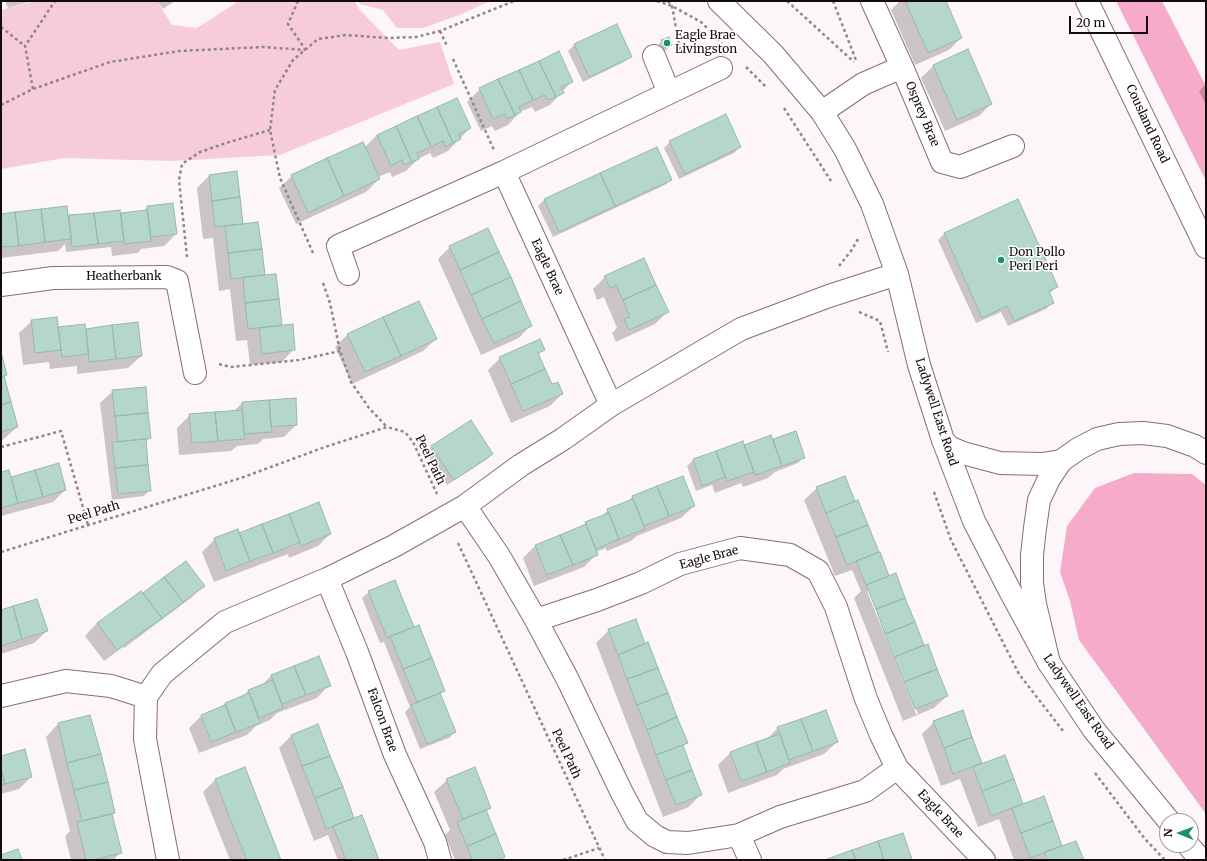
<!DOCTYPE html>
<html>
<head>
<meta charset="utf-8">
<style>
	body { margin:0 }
	#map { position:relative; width:1207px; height:861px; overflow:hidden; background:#fdf6f8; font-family:Merriweather,serif }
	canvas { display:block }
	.frame { position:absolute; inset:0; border:2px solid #150b0f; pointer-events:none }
	.north { position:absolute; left:1159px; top:813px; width:40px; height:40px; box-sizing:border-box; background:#fff; border:1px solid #a19d9f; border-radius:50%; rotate:271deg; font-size:11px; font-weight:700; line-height:16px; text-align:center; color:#150b0f }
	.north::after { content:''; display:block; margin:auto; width:14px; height:18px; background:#159177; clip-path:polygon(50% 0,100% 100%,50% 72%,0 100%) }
	.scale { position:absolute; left:1069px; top:16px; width:79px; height:18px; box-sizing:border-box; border:2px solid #150b0f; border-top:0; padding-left:5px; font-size:12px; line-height:14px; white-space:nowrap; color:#150b0f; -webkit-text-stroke:3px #fff; paint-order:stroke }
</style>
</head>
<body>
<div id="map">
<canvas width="1207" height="861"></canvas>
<div class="frame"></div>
<div class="north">N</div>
<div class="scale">20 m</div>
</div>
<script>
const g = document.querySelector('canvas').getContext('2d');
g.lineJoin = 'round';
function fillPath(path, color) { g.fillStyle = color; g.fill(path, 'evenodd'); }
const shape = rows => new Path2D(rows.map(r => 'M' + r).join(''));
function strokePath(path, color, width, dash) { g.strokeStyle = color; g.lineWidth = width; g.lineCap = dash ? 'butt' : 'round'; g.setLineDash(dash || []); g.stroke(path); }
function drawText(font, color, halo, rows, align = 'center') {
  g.font = font + ' Merriweather,serif'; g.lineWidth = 3; g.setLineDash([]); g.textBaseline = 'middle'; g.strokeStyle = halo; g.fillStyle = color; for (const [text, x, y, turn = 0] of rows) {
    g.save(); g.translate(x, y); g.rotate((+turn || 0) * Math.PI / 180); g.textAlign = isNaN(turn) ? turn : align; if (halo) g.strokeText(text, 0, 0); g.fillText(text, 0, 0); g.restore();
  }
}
const green = shape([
	[35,1,157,1,172,25,197,28,239,1,355,1,359,9,399,50,440,42,454,84,280,155,172,161,64,158,1,169,1,10],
	[358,1,490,1,462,14,423,28,397,28,383,10,360,4]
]);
const forest = shape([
	[1116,1,1162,1,1206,86,1206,181],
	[1134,473,1192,474,1206,485,1206,814,1079,640,1070,601,1060,572,1067,526,1095,488]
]);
const shadow = shape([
	[5,1,32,1,8,8],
	[157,1,175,1,163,9],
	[900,1,945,1,961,38,949,50,915,65,891,10],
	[616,26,630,56,624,62,583,82,568,51,574,45],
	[662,41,671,45,665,51,658,54,656,47],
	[934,65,991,104,979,116,945,131,921,78],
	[572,81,550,105,535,112,532,107,520,112,508,125,495,131,492,126,481,131,467,102,480,89],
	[1206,84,1206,105,1199,91],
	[470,128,448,151,433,158,430,153,418,159,406,171,392,177,390,172,378,177,379,179,366,192,296,224,279,188,292,176,364,148,377,135],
	[670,142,740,147,734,153,679,179,664,148],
	[656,148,671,179,665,185,553,237,538,206,544,200],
	[236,172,243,225,264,276,275,275,281,326,294,349,282,362,250,365,247,340,236,341,230,289,219,291,213,238,203,239,197,188,209,176],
	[147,207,176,234,164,246,141,249,138,253,112,256,111,247,66,252,65,244,58,251,1,258,1,215,68,218,69,216,119,211,120,215,121,214,144,211],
	[944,234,1057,287,1049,294,1052,303,1046,309,1008,326,1001,312,976,323,938,240],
	[450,247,531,325,519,338,481,355,438,259],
	[605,277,667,312,655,324,616,342,612,333,617,328,604,297,597,300,593,289],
	[32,321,57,328,85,330,137,324,141,356,128,368,77,374,77,366,50,369,49,362,23,365,19,333],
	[347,335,436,339,423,351,352,384,335,347],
	[543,350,538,355,551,386,562,394,550,406,511,423,488,370,500,358],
	[1,356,6,375,3,378,17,427,4,439,1,440],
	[113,391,150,438,145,443,150,490,144,496,112,500,100,403],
	[242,403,296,425,284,437,263,439,258,444,237,446,231,451,179,455,177,428,190,415,233,412],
	[796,432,804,457,798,463,775,472,768,478,743,487,741,483,715,493,712,485,696,491,687,466,693,460,742,442,744,446,772,440],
	[432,446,492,454,486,460,447,485,426,452],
	[59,465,65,490,53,502,1,516,1,473,10,478],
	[844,477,885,579,895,574,924,647,947,696,934,708,903,721,854,598,861,591,852,570,835,576,804,500,817,488],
	[867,591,870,591,918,714,916,714],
	[632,497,694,506,681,518,637,536,631,541,607,551,606,548,596,552,597,554,584,567,534,586,523,558,536,545,581,527,586,523,601,517,608,510,627,503],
	[239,534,330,534,318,546,289,558,288,554,214,582,202,552,215,539],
	[186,562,203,586,191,598,124,648,123,647,104,661,85,636,97,623,142,595],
	[369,592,444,691,440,695,455,732,449,738,420,749,405,712,410,707,384,642,380,643,362,598],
	[1,611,47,631,34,643,1,654],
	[609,630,645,645,686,742,682,746,701,794,689,807,663,817,596,643],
	[319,658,329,685,317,698,277,713,270,720,256,726,247,735,199,753,189,728,201,716,220,709,225,703,242,697,248,691,262,685,271,676],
	[962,712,982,765,1022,805,1062,847,1082,860,1014,860,999,819,978,827,960,779,941,786,922,734,934,722],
	[90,716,114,812,111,815,121,852,113,860,71,860,65,836,70,831,46,737,58,724],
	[318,726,354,820,378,860,338,860,328,835,314,841,279,748,291,736],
	[778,728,837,742,824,754,783,769,777,775,728,793,718,765,730,753,766,740],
	[1,757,31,777,19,789,1,794],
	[215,780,280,860,230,860,203,792],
	[447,780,490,808,486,812,504,857,501,860,455,860,445,835,450,830,434,792]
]);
const building = shape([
	[905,1,946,1,962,38,928,53,905,1],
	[617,24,632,57,589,77,574,44,617,24],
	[669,37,672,45,664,48,661,40,669,37],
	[968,49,992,104,957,120,933,65,968,49],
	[559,51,573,82,561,87,564,93,556,97,539,61,559,51],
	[539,61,556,97,548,100,545,95,533,100,519,70,539,61],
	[519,70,533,100,519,107,521,112,515,115,498,79,519,70],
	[498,79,515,115,507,119,505,114,493,119,479,88,498,79],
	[457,98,471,128,459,134,461,139,453,143,437,107,457,98],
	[437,107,453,143,445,147,443,141,431,147,417,116,437,107],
	[726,114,741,147,685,174,669,141,726,114],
	[417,116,431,147,417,153,419,159,412,162,396,126,417,116],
	[396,126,412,162,404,165,402,160,391,166,377,135,396,126],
	[363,142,380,179,344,196,327,158,363,142],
	[657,147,672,180,615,206,600,173,657,147],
	[327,158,344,196,308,213,291,175,327,158],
	[237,171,240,197,212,201,209,175,237,171],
	[600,173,615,206,559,232,544,199,600,173],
	[240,197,243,224,215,227,212,201,240,197],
	[1018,199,1058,287,1049,291,1054,303,1014,321,1007,306,982,318,944,233,1018,199],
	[173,203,177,234,151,237,147,206,173,203],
	[67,206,71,239,45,242,41,209,67,206],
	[41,209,45,242,19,246,15,212,41,209],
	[120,210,124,241,98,244,94,213,120,210],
	[147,210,151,241,124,244,121,213,147,210],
	[15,212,19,246,1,247,1,214,15,212],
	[94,213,98,244,72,247,69,215,94,213],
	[258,222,262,249,228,253,225,226,258,222],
	[488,228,499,252,460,270,449,246,488,228],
	[262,249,265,275,231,279,228,253,262,249],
	[499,252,511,277,471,295,460,270,499,252],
	[644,258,656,285,623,300,616,285,610,288,604,276,644,258],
	[276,274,279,299,245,303,243,277,276,274],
	[511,277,521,301,482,319,471,295,511,277],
	[656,285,669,312,629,330,624,319,630,317,623,300,656,285],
	[279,299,282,325,248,329,245,303,279,299],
	[419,301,437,339,401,356,383,317,419,301],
	[521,301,532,326,494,343,482,319,521,301],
	[57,317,61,350,35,353,31,320,57,317],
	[383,317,401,356,365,372,347,334,383,317],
	[138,322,142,356,116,359,112,325,138,322],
	[85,324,89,354,62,357,58,327,85,324],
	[293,324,295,350,262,354,259,328,293,324],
	[112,325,116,359,89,362,86,329,112,325],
	[540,339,545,350,538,353,545,369,511,384,499,357,540,339],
	[1,352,7,375,1,377,1,352],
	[545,369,552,384,558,382,563,394,523,411,511,384,545,369],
	[4,376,11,402,1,405,1,377,4,376],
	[146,387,148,413,115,416,112,390,146,387],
	[296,398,297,425,271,427,269,400,296,398],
	[269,400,272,432,244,434,242,402,269,400],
	[11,402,18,427,1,432,1,405,11,402],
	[242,410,245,439,218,441,215,412,242,410],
	[215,412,218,441,192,443,189,414,215,412],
	[148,413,151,438,118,442,115,416,148,413],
	[471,420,493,454,454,480,431,446,471,420],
	[796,431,805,458,782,466,773,439,796,431],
	[771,435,782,466,755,475,744,445,771,435],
	[146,439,148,465,115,468,112,442,146,439],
	[743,441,754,472,727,481,716,451,743,441],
	[716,451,725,477,702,486,693,459,716,451],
	[59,463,66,490,43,497,35,470,59,463],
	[148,465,151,491,118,494,115,468,148,465],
	[9,470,18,503,1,508,1,472,9,470],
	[35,470,43,497,18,503,11,477,35,470],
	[683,476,695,506,669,516,657,486,683,476],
	[845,476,855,501,826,513,816,487,845,476],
	[657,486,669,516,644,526,632,496,657,486],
	[633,499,645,529,619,539,607,509,633,499],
	[858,500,868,525,836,537,826,513,858,500],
	[319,502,331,534,301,546,289,514,319,502],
	[609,513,619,539,596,549,585,522,609,513],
	[289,514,300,542,273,553,262,524,289,514],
	[262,524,273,553,250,561,239,533,262,524],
	[586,524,598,555,573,565,560,535,586,524],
	[868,525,879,552,847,565,836,537,868,525],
	[238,529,250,561,226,571,214,538,238,529],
	[560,535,573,565,547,575,535,545,560,535],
	[879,552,880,552,889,576,866,585,856,561,879,552],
	[186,561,205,586,183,602,164,577,186,561],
	[896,573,905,598,876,609,866,585,896,573],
	[164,577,183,602,162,618,143,593,164,577],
	[395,580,414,627,387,638,368,591,395,580],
	[141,591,162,618,117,650,97,623,141,591],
	[905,598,915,622,885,634,876,609,905,598],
	[37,599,48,631,22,639,13,606,37,599],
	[13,606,22,639,1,646,1,610,13,606],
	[636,619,645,644,618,655,608,629,636,619],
	[915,622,924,645,894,657,885,634,915,622],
	[419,625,432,658,403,669,390,636,419,625],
	[648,642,658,668,627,679,618,655,648,642],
	[928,644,937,669,904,682,894,657,928,644],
	[319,656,331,686,306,695,294,666,319,656],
	[432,658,445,691,417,702,403,669,432,658],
	[294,666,306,695,282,704,271,675,294,666],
	[658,668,668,693,637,705,627,679,658,668],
	[937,669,948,696,915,709,904,682,937,669],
	[273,680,283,708,259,718,248,690,273,680],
	[249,693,260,723,236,732,225,703,249,693],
	[440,693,456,732,427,744,411,705,440,693],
	[668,693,677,717,647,730,637,705,668,693],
	[225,705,236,732,211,742,201,715,225,705],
	[826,710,838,742,813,751,801,719,826,710],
	[963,710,972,737,944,748,933,721,963,710],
	[90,715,101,754,67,763,58,723,90,715],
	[677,717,688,743,656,755,647,730,677,717],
	[801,719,813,751,789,760,777,727,801,719],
	[318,724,330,756,302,766,291,735,318,724],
	[780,734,790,763,767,772,756,742,780,734],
	[972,737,982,763,953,774,944,748,972,737],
	[756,742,767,772,741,781,730,752,756,742],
	[683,745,692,770,666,780,656,755,683,745],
	[25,749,32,777,5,784,1,768,1,756,25,749],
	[101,754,108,782,74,790,67,763,101,754],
	[1005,755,1014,779,982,791,973,767,1005,755],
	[330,756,343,787,315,798,302,766,330,756],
	[245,767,281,860,247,860,229,816,215,779,245,767],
	[475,767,491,808,463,819,446,779,475,767],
	[1,768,5,784,1,785,1,768],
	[692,770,702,795,676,805,666,780,692,770],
	[1014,779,1023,804,991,816,982,791,1014,779],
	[108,782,115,813,82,821,74,790,108,782],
	[343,787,354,818,326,829,315,798,343,787],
	[1044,796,1053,821,1021,833,1012,808,1044,796],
	[486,810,496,834,467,846,457,822,486,810],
	[112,814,122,853,93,860,86,860,77,822,112,814],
	[362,815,379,860,346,860,333,826,362,815],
	[1053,821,1062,846,1030,858,1021,833,1053,821],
	[903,833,912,859,909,860,884,860,878,841,903,833],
	[496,834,505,857,498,860,472,860,467,846,496,834],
	[878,841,884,860,856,860,852,850,878,841],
	[1076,841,1084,860,1047,860,1044,852,1076,841],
	[18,849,22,860,1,860,1,855,18,849],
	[852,850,856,860,828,860,827,859,852,850]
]);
const path = shape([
	[298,1,288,24,305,49],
	[657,1,672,6,701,22,722,43],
	[668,1,672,6,680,50],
	[787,1,854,62],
	[833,1,856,60],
	[1,27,25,46],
	[440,31,447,46],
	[453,59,494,150],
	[746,67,766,87],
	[33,89,25,46,55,1],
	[1,105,33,89,110,62,179,51,263,47,305,50],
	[784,108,831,181],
	[313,253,280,178,270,130,275,90,293,60,318,39,346,35,388,38,416,37,440,31,514,1],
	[187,257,179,180,182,164,200,152,226,143,270,130],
	[839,266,851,251,858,239],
	[323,283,330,303,340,351,351,382,369,408,387,427],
	[859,312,880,321,888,352],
	[219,364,231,367,299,360,340,351],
	[1,447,61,431,88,525],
	[934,492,951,540,1019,674,1063,731],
	[458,543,605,860],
	[1,552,241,478,325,447,387,427,405,432,413,442,437,494],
	[1095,773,1145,839,1165,860],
	[563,860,599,848]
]);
const minor = shape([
	[719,1,773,54,822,112,845,149,872,204,897,274,919,365,943,440,974,521,1009,589,1049,663,1094,730,1169,821],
	[654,56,669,93],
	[902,67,942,162,960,167,1013,146],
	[822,112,863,84,902,67,872,1],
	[504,172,611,405],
	[348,274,338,246,504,172,721,68],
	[1,285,53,278,167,277,177,281,195,373],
	[465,506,499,556,536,620,568,680,621,791,637,821,655,836,667,842,688,843,739,835,780,817,865,791,897,768,984,860],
	[327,579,357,652,395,755,435,842,440,860],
	[536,620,597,600,641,583,680,564,740,548,790,555,818,571,836,607,866,699,881,735,897,768],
	[1,696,66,681,111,686,146,697],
	[739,835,750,860],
	[1188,845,1201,860],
	[168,860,145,739,146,697,162,674,191,650,225,622,327,579,394,546,465,506,521,465,563,439,611,405,741,329,829,296,897,274]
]);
const major = shape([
	[1087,1,1206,247],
	[943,440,949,447,963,453,1000,463,1042,464,1061,461],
	[1049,663,1035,604,1032,583,1032,555,1035,528,1039,500,1049,479,1061,461,1078,449,1097,439,1119,434,1143,433,1167,436,1195,446,1206,453]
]);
const markers = [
	[667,43,4,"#159177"],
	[1001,260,4,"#159177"]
];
const poiNames = [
	["Eagle Brae",675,36],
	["Livingston",675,50],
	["Don Pollo",1009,253],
	["Peri Peri",1009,267]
];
const streetNames = [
	["Osprey Brae",922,114,67],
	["Cousland Road",1147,124,65],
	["Eagle Brae",547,267,65],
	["Heatherbank",124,277],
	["Ladywell East Road",936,412,72],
	["Peel Path",430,460,64],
	["Peel Path",94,513,-17],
	["Eagle Brae",709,558,-15],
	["Ladywell East Road",1078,702,55],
	["Falcon Brae",382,720,70],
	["Peel Path",566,754,65],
	["Eagle Brae",940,814,47]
];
fillPath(green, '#f6cbdc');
fillPath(forest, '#f7abcb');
fillPath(shadow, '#0003');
fillPath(building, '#b4d6cb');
strokePath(building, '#98b8ae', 1);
strokePath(minor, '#886c77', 24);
strokePath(major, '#886c77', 24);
strokePath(path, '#8e8689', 2.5, [3, 3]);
strokePath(minor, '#fff', 22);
strokePath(major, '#fff', 22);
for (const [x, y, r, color] of markers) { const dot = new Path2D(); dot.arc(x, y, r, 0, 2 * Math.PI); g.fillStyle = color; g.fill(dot); strokePath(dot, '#fff', 1.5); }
drawText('12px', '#150b0f', '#fff', poiNames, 'left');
drawText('12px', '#150b0f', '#fff', streetNames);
</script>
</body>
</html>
